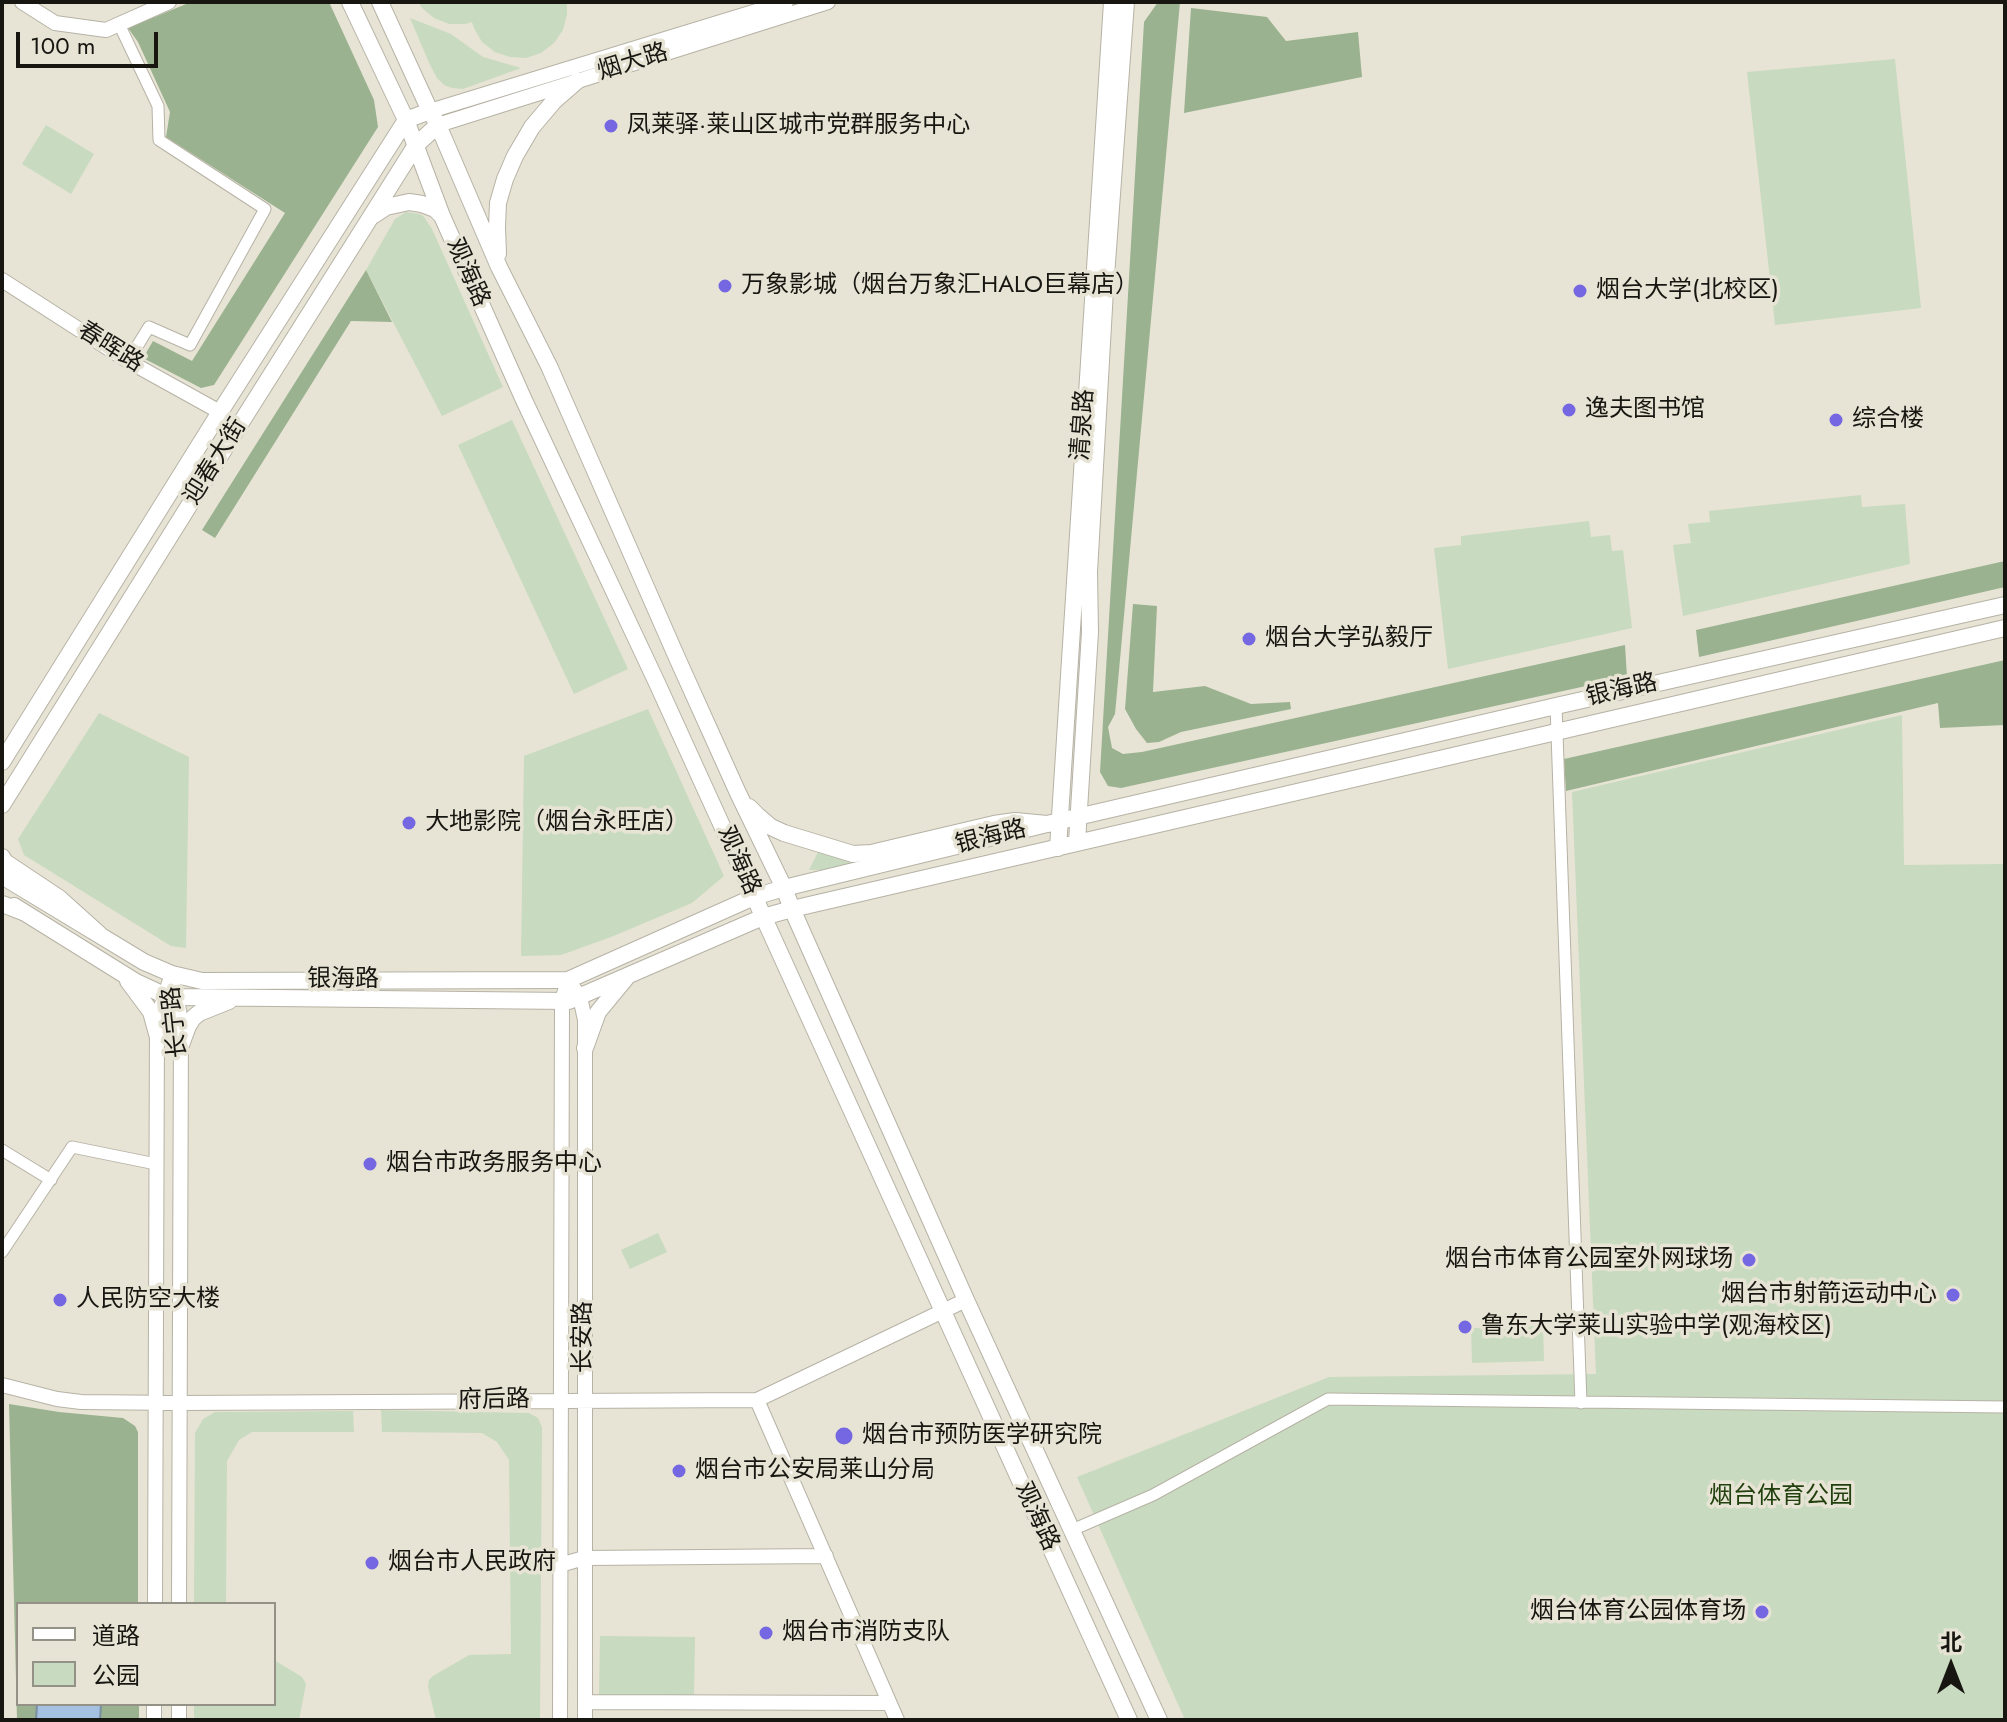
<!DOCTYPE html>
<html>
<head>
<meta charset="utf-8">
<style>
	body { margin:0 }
	#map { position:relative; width:2007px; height:1722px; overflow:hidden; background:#e7e4d5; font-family:Jost,"Noto Sans SC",sans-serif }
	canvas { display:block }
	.frame { position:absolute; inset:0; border:4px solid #171611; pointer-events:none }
	.legend { position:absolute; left:16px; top:1602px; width:260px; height:104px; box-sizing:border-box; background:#e7e4d5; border:2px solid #949287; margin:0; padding:10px 14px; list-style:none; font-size:24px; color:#171611 }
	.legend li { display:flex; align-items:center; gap:16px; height:40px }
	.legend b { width:40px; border:2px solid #949287 }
	.north { position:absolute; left:1911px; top:1626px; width:80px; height:80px; -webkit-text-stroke:6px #e7e4d5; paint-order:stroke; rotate:0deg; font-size:22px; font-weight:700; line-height:32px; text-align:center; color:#171611 }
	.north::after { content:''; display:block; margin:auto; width:28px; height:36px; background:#171611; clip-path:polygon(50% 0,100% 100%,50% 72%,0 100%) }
	.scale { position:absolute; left:16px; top:32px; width:142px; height:36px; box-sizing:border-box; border:4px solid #171611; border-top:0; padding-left:10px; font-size:24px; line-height:28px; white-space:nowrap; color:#171611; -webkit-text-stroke:6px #e7e4d5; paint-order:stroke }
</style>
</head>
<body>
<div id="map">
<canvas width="2007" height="1722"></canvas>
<div class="frame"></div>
<ul class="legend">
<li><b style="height:10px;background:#fff"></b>道路</li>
<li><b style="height:22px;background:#c8dabf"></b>公园</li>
</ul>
<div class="north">北</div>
<div class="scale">100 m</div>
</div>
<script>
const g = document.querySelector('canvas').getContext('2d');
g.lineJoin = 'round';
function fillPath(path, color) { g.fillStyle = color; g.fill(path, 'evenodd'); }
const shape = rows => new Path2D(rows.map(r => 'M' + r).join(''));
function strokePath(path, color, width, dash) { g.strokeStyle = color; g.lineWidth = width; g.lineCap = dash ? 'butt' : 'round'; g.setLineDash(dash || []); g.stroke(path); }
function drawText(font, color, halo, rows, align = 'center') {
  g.font = font + ' Jost,"Noto Sans SC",sans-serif'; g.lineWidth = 7; g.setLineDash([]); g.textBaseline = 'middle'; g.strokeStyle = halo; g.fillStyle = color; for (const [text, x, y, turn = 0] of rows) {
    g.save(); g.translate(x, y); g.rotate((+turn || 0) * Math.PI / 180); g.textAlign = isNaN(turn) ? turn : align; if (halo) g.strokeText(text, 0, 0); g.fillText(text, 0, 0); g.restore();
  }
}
const green = shape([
	[418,2,567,2,567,14,563,30,554,43,541,53,526,58,510,57,495,52,482,42,474,28,472,22,465,24,449,24,434,18,422,8],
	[410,18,451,34,483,57,521,68,463,89,452,88,444,85,437,78,430,65],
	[1895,59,1921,308,1775,325,1747,72],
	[46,125,94,154,71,194,22,164],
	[406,212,420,214,424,217,432,229,503,387,442,416,366,270,395,219],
	[512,420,628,669,574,694,458,445],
	[1861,495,1862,507,1905,504,1910,564,1683,616,1673,545,1691,543,1688,524,1710,522,1709,511],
	[1589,521,1591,537,1610,535,1612,551,1623,550,1632,628,1448,669,1434,548,1461,545,1461,536],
	[648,709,724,876,692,903,611,937,561,955,521,956,524,756],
	[99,713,189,757,186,948,171,946,24,855,18,839],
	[1902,715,1904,865,2005,864,2005,1720,1185,1720,1077,1477,1329,1377,1596,1374,1572,792],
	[989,832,824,870,809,870,819,850,846,857],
	[658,1233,667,1252,630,1269,621,1250],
	[1543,1326,1544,1361,1472,1363,1471,1328],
	[381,1410,529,1413,538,1418,542,1427,540,1720,436,1720,428,1687,429,1680,433,1676,469,1655,511,1654,509,1460,497,1442,482,1433,382,1432],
	[353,1411,354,1432,252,1432,239,1440,227,1461,226,1604,194,1604,195,1433,203,1419,215,1412],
	[600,1636,695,1637,694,1696,599,1695],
	[274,1660,302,1677,306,1684,299,1720,194,1720,194,1704,274,1704]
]);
const forest = shape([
	[191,2,329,2,374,100,378,127,214,385,201,388,143,358,153,341,192,361,285,213,166,137,170,112,138,42,128,28],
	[1158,2,1180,2,1115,714,1108,727,1112,748,1123,754,1142,752,1625,645,1627,677,1121,788,1108,786,1100,772,1144,22],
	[1191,8,1267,17,1286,41,1358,32,1362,77,1184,113],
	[366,270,392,322,351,321,215,538,202,530],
	[2005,561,2005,587,1699,657,1696,630],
	[1133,604,1157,606,1153,692,1205,686,1251,704,1290,702,1291,709,1181,732,1159,742,1147,743,1136,729,1125,709],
	[2005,660,2005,725,1940,728,1938,703,1566,791,1564,759],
	[9,1404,59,1412,123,1418,135,1426,138,1432,138,1604,18,1604,18,1704,139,1704,139,1720,17,1720]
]);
const water = shape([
	[37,1704,101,1704,100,1720,36,1720,37,1704]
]);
const minor = shape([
	[119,24,158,106,159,140,265,209,190,345,149,327,128,361],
	[1556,706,1581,1403],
	[2,1150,51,1180],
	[2,1252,72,1147,156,1164],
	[1072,1530,1153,1495,1328,1399,2005,1407]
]);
const tertiary = shape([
	[22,2,55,23,106,30,169,2],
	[430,111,786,2],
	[438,125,828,2],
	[2,280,128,361,220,412],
	[568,980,580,997,585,1020,585,1720],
	[175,989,181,1021,179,1604],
	[2,1385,57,1399,81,1402,179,1403,757,1400,966,1300],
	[757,1400,897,1720],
	[560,1565,584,1558,826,1556],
	[155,1604,157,1019,172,974],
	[585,1702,889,1703],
	[154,1720,154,1704],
	[179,1720,179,1704],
	[560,1720,562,1001,568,980]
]);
const secondary = shape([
	[1077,842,1090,632,1089,572,1105,290,1126,2],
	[1058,848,1112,2],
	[2,876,144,962,172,974,202,981,568,980,754,897,784,888,1047,824,1556,706,2005,605],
	[14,906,136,982,164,995,177,997,569,1001,763,917,792,909,2005,628],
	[128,981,151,1012,157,1034],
	[181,1045,188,1026,193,1018,199,1013,229,1001],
	[585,1048,598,1012,626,978]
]);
const primary = shape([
	[350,2,406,120,442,216,523,398,657,683,1129,1720],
	[380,2,430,111,438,125,499,267,549,366,678,660,738,793,784,888,792,909,966,1300,1159,1720],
	[374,215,386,207,409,202,422,204,435,209,442,216],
	[498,254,497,227,498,203,505,179,515,156,532,127,554,101,577,81],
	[2,762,220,412,406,120,430,111],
	[2,805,230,440,416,145,438,125],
	[749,807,757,815,771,827,784,833,853,854,871,853,994,824,1015,821,1047,824],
	[2,857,5,862,59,898,99,934],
	[2,904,23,912]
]);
const markers = [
	[611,126,8,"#7566e1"],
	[725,286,8,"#7566e1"],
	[1580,291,8,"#7566e1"],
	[1569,410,8,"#7566e1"],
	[1836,420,8,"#7566e1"],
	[1249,639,8,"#7566e1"],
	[409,823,8,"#7566e1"],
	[370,1164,8,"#7566e1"],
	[1749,1260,8,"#7566e1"],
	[1953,1295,8,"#7566e1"],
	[60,1300,8,"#7566e1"],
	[1465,1327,8,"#7566e1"],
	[844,1436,10,"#7566e1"],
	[679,1471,8,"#7566e1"],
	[372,1563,8,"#7566e1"],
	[1762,1612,8,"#7566e1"],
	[766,1633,8,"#7566e1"]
];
const streetNames = [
	["烟大路",633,63,-17],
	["观海路",467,273,66],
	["春晖路",110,348,32],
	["清泉路",1084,425,-86],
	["迎春大街",216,462,-58],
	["银海路",1622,691,-13],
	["银海路",991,838,-14],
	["观海路",738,861,66],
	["银海路",343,980],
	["长宁路",176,1022,-96],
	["长安路",584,1337,-90],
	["府后路",494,1401,-1],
	["观海路",1036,1517,65]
];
const poiNames = [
	["凤莱驿·莱山区城市党群服务中心",627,126],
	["万象影城（烟台万象汇HALO巨幕店）",741,286],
	["烟台大学(北校区)",1596,291],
	["逸夫图书馆",1585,410],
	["综合楼",1852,420],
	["烟台大学弘毅厅",1265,639],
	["大地影院（烟台永旺店）",425,823],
	["烟台市政务服务中心",386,1164],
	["烟台市体育公园室外网球场",1733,1260,"right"],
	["烟台市射箭运动中心",1937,1295,"right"],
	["人民防空大楼",76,1300],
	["鲁东大学莱山实验中学(观海校区)",1481,1327],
	["烟台市预防医学研究院",862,1436],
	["烟台市公安局莱山分局",695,1471],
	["烟台市人民政府",388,1563],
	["烟台体育公园体育场",1746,1612,"right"],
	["烟台市消防支队",782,1633]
];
const parkNames = [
	["烟台体育公园",1781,1497]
];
fillPath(green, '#c8dabf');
fillPath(forest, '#9ab28f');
fillPath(water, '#a4c1e1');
strokePath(water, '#7a8ea3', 2);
strokePath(minor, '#b6b2a5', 13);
strokePath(tertiary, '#b6b2a5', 16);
strokePath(secondary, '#b6b2a5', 18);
strokePath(primary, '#b6b2a5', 18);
strokePath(minor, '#fff', 11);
strokePath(tertiary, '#fff', 14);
strokePath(secondary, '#fff', 16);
strokePath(primary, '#fff', 16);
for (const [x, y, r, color] of markers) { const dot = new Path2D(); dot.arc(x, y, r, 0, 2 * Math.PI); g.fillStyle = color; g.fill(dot); strokePath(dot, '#e7e4d5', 3); }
drawText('24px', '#171611', '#e7e4d5', streetNames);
drawText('24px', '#171611', '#e7e4d5', poiNames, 'left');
drawText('24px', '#21400d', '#e7e4d5', parkNames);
</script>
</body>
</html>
